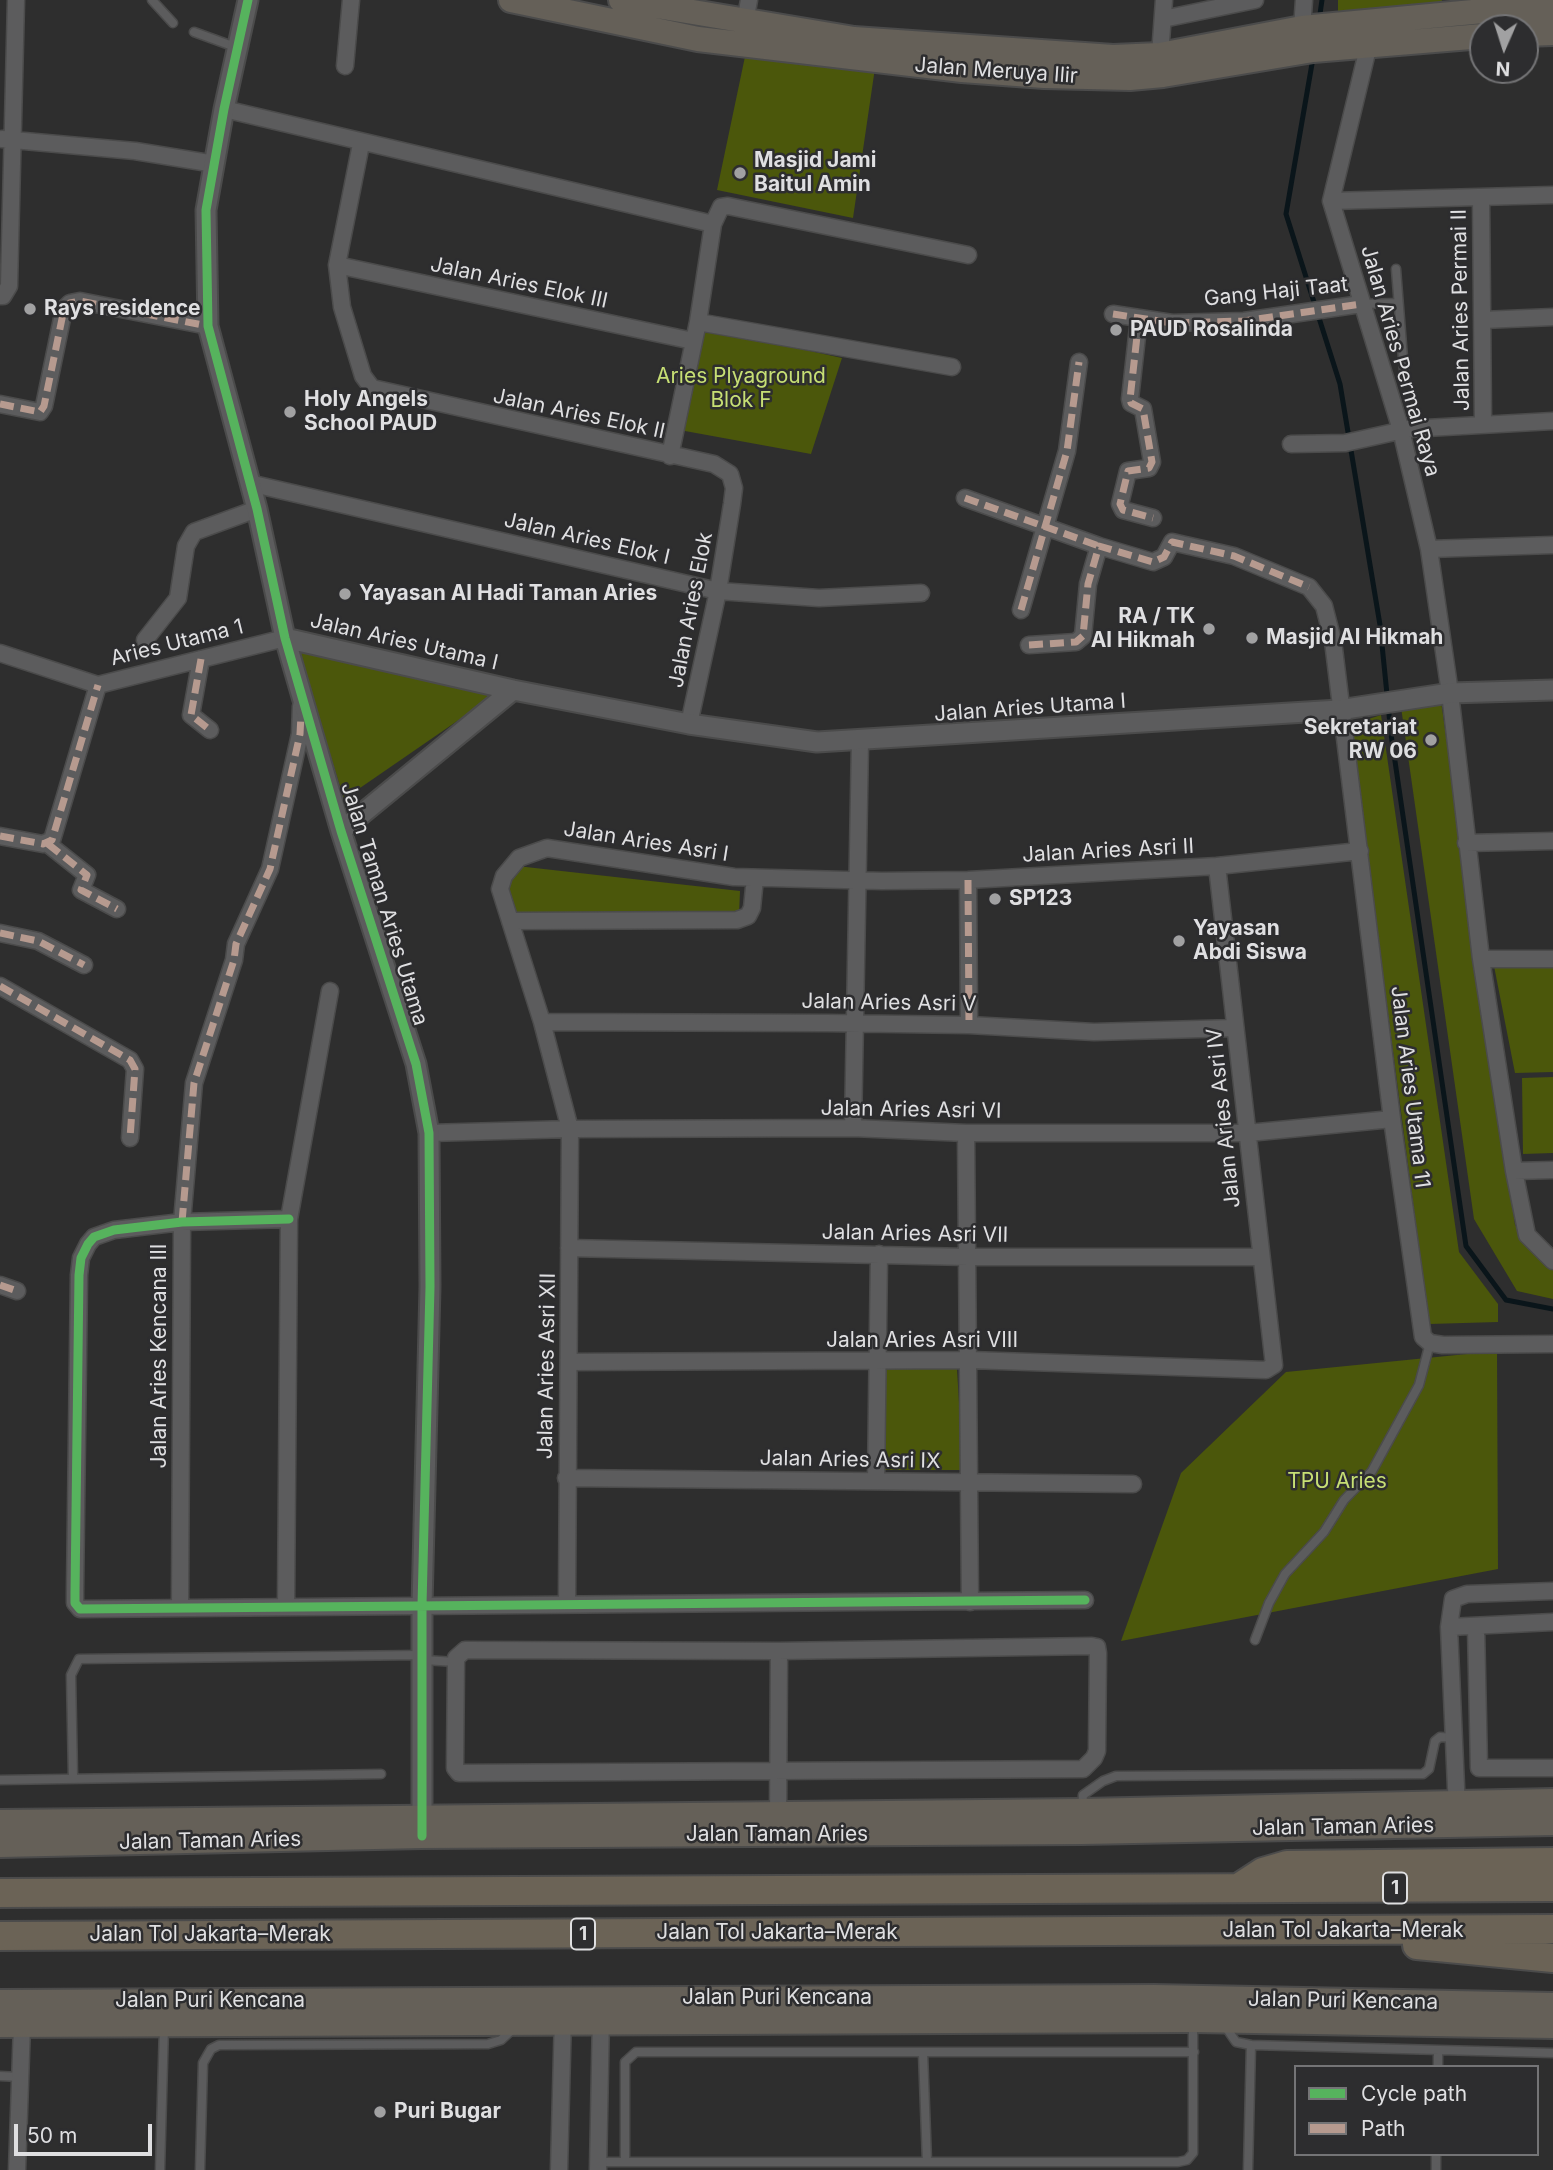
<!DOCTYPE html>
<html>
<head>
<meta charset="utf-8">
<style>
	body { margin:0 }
	#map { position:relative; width:1553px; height:2170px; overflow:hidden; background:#2e2e2e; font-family:Inter,sans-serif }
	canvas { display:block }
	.legend { position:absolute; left:1294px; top:2065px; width:245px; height:91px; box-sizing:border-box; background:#2d2d2f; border:2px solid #747476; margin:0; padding:9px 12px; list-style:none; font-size:21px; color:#dfdfe1 }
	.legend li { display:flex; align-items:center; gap:14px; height:35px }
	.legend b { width:35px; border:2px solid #747476 }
	.north { position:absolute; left:1469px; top:14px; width:70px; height:70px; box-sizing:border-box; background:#2d2d2f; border:2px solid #747476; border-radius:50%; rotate:183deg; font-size:19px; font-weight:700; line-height:28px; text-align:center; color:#dfdfe1 }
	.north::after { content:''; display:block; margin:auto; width:24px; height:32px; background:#a1a1a2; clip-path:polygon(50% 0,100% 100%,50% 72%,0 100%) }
	.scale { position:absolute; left:14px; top:2124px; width:138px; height:32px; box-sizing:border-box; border:4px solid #dfdfe1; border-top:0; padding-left:9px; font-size:21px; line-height:24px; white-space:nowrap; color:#dfdfe1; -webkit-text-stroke:5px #2d2d2f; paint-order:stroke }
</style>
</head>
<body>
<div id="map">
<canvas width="1553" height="2170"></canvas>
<ul class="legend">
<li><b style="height:9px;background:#56b35d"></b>Cycle path</li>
<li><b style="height:9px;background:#b69a8f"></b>Path</li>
</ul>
<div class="north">N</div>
<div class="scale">50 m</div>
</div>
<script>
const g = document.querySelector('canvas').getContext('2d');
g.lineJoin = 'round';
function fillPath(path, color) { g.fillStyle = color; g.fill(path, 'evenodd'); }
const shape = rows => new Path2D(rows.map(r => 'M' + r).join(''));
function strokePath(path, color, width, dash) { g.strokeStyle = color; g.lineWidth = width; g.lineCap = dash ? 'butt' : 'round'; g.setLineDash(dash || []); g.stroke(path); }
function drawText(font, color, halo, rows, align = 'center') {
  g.font = font + ' Inter,sans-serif'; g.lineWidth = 5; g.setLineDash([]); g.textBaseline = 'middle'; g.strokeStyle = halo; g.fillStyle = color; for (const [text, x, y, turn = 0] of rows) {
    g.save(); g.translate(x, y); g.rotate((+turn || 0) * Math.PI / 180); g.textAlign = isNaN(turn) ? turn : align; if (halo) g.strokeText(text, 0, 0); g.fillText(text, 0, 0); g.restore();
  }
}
const green = shape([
	[1338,0,1442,0,1441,6,1338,16],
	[747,47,875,68,853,218,717,190],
	[696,326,842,358,811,454,674,429],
	[297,648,495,695,344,799],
	[1441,701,1515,1225,1548,1262,1553,1263,1553,1299,1517,1291,1474,1219,1401,707],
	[1381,715,1459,1252,1498,1304,1498,1322,1429,1324,1350,725],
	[517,866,740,891,739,914,512,916,502,869],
	[1553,965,1553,1072,1515,1073,1494,966],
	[1553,1077,1553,1153,1523,1154,1522,1078],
	[1497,1351,1498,1569,1121,1641,1181,1473,1286,1372],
	[881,1366,957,1369,963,1470,879,1470]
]);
const stream = shape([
	[1319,21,1322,0],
	[1313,58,1286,214,1340,384,1380,625,1391,734,1466,1246,1506,1300,1553,1309]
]);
const service = shape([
	[152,0,173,23],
	[194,32,238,48],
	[1396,269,1404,371],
	[1363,304,1398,303],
	[1255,1640,1269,1603,1285,1574,1324,1532,1344,1500,1372,1471,1419,1385,1430,1343],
	[424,1660,456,1662],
	[73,1777,71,1675,79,1659,421,1655],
	[0,1780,381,1774],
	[1082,1808,1083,1795,1103,1781,1116,1776,1423,1774,1429,1769,1435,1741,1440,1737,1455,1738],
	[1225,2026,1236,2042,1251,2045],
	[923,2053,927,2162],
	[1438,2067,1438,2050],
	[0,2076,20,2077],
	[625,2161,625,2062,636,2052,1194,2052],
	[598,2162,1178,2162,1187,2160,1193,2153,1193,2022],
	[160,2170,164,2026],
	[200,2170,203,2063,211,2049,219,2045,488,2044,501,2040,514,2028],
	[1248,2170,1251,2045,1553,2053],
	[1436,2170,1436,2154]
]);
const minor = shape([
	[1163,19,1255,0],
	[745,22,749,0],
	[1302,28,1304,0],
	[1369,44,1331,201,1401,430,1429,549,1450,693,1481,959,1514,1171,1527,1235,1553,1261],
	[1160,55,1164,0],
	[345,66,351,0],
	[224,109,713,224],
	[2,139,135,151,215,164],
	[361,144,337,265,342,307,363,376,372,388,714,464,730,474,734,488,732,504,718,591,689,724],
	[1481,197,1483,424],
	[1331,201,1553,195],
	[337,265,693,341],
	[0,296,3,296,9,286,16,0],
	[1113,314,1172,323,1244,321,1361,304],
	[1139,318,1130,399,1131,403,1143,409,1152,462,1149,468,1128,471,1120,504,1123,510,1153,518],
	[1483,320,1553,317],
	[698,322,952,367],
	[0,404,40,412,44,406,64,309,70,303,80,301,208,326],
	[1291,444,1345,443,1408,429,1553,421],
	[670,456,698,322,713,224,721,207,728,206,968,255],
	[249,483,718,591,819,598,921,593],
	[965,498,1099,546],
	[1429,549,1553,545],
	[1021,610,1067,451,1079,362],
	[145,640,178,598,186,546,194,532,257,509],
	[1029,645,1076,642,1083,636,1088,584,1099,546,1153,562,1164,557,1172,542,1234,556,1309,587,1324,606,1333,641,1392,1119,1423,1337,1430,1343,1443,1345,1553,1344],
	[0,653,98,685,285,638],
	[201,659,191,715,210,730],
	[0,836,43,844,52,840,98,685],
	[1466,843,1553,841],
	[48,844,87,875,81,890,117,909],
	[968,880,969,1025],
	[510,921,737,920,748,916,752,908,755,878],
	[0,933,38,941,84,965],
	[1481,959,1553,959],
	[0,986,130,1060,135,1069,130,1138],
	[542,1022,826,1023,969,1025,1094,1032,1235,1028],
	[853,1128,860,742],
	[429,1133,570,1129,853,1128,966,1133,1248,1133,1392,1119],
	[966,1133,970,1602],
	[1514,1171,1553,1170],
	[289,1219,182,1222,114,1230,94,1237,88,1244,81,1258,79,1275,75,1592,75,1603,80,1609,1085,1600],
	[569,1248,968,1257,1260,1257],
	[0,1285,17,1291],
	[569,1362,970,1360,1266,1370,1274,1365,1217,866],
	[566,1478,1133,1484],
	[876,1481,879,1254],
	[567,1604,570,1129,542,1022,500,889,504,876,519,858,547,848,734,877,882,881,968,880,1217,866,1360,851],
	[286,1607,289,1219,330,991],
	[180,1608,182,1222,194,1083,234,960,236,944,270,869,300,734,301,706],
	[1449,1627,1553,1622],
	[1476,1627,1479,1768,1553,1768],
	[1092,1646,1097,1647,1098,1653,1097,1751,1094,1758,1083,1769,459,1773,455,1768,456,1658,465,1650,779,1651,1092,1646],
	[1457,1810,1449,1627,1453,1599,1467,1594,1553,1591],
	[778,1823,779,1651],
	[17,2170,22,2025],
	[559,2170,563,2015],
	[598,2170,601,2015]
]);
const tertiary = shape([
	[248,0,224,109,206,210,208,326,257,509,285,638,341,831,416,1064,429,1133,430,1287,422,1605,422,1830],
	[285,638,513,690,689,724,817,742,1339,710,1450,693,1553,690],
	[341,831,513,690]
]);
const primary = shape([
	[511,0,698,39,962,70,1044,76,1130,78,1163,75,1313,50,1483,36],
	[621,0,854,39,1113,57,1160,55,1302,28,1355,23,1483,11,1553,11],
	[1525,34,1553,33],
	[0,1822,1082,1811,1553,1801],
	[0,1845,422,1836,1082,1832,1553,1823],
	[0,2002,1154,1997,1553,2005],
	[0,2025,1193,2020,1553,2026]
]);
const motorway = shape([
	[1240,1887,1263,1872,1287,1865,1553,1862],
	[0,1893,1553,1887],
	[0,1936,1553,1929],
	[1417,1945,1553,1958]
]);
const quiet = shape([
	[1113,314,1172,323,1244,321,1361,304],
	[1139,318,1130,399,1131,403,1143,409,1152,462,1149,468,1128,471,1120,504,1123,510,1153,518],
	[0,404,40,412,44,406,64,309,70,303,80,301,208,326],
	[965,498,1099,546],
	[1021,610,1067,451,1079,362],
	[1029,645,1076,642,1083,636,1088,584,1099,546,1153,562,1164,557,1172,542,1234,556,1309,587],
	[201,659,191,715,210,730],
	[0,836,43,844,52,840,98,685],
	[48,844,87,875,81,890,117,909],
	[968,880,969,1025],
	[0,933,38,941,84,965],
	[0,986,130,1060,135,1069,130,1138],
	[182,1222,194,1083,234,960,236,944,270,869,300,734,301,715],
	[0,1285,17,1291]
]);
const cycleway = shape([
	[248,0,224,109,206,210,208,326,257,509,285,638,341,831,416,1064,429,1133,430,1287,422,1605,422,1836],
	[289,1219,182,1222,114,1230,94,1237,88,1244,81,1258,79,1275,75,1592,75,1603,80,1609,1085,1600]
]);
const markers = [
	[740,173,7,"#a1a1a2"],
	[30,309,7,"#a1a1a2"],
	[1116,330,7,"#a1a1a2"],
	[290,412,7,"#a1a1a2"],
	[345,594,7,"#a1a1a2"],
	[1209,629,7,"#a1a1a2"],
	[1252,638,7,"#a1a1a2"],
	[1431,740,7,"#a1a1a2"],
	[995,899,7,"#a1a1a2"],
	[1179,941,7,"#a1a1a2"],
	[380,2112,7,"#a1a1a2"]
];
const shields = [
	[1395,1888,24],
	[583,1934,24]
];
const shieldNames = [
	["1",1395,1888],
	["1",583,1934]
];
const streetNames = [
	["Jalan Meruya Ilir",996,71,4],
	["Jalan Aries Elok III",519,283,12],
	["Gang Haji Taat",1276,292,-6],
	["Jalan Aries Permai II",1461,310,-91],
	["Jalan Aries Permai Raya",1400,361,74],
	["Jalan Aries Elok II",579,414,12],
	["Jalan Aries Elok I",587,539,13],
	["Jalan Aries Elok",691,610,-79],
	["Jalan Aries Utama I",404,642,13],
	["Aries Utama 1",177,643,-14],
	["Jalan Aries Utama I",1030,708,-4],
	["Jalan Aries Asri I",646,842,9],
	["Jalan Aries Asri II",1108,851,-3],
	["Jalan Taman Aries Utama",384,904,73],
	["Jalan Aries Asri V",889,1003,1],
	["Jalan Aries Utama 11",1410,1087,83],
	["Jalan Aries Asri VI",911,1110,1],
	["Jalan Aries Asri IV",1224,1118,-96],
	["Jalan Aries Asri VII",915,1234,1],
	["Jalan Aries Asri VIII",922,1341],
	["Jalan Aries Kencana III",160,1356,-90],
	["Jalan Aries Asri XII",547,1366,-89],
	["Jalan Aries Asri IX",850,1460,1],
	["Jalan Taman Aries",1343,1827,-1],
	["Jalan Taman Aries",777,1835],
	["Jalan Taman Aries",210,1841,-1],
	["Jalan Tol Jakarta–Merak",1343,1931],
	["Jalan Tol Jakarta–Merak",777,1933],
	["Jalan Tol Jakarta–Merak",210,1935],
	["Jalan Puri Kencana",777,1998],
	["Jalan Puri Kencana",210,2001],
	["Jalan Puri Kencana",1343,2001,1]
];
const poiNames = [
	["Masjid Jami",754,161],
	["Baitul Amin",754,185],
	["Rays residence",44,309],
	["PAUD Rosalinda",1130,330],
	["Holy Angels",304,400],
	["School PAUD",304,424],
	["Yayasan Al Hadi Taman Aries",359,594],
	["RA / TK",1195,617,"right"],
	["Al Hikmah",1195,641,"right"],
	["Masjid Al Hikmah",1266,638],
	["Sekretariat",1417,728,"right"],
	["RW 06",1417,752,"right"],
	["SP123",1009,899],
	["Yayasan",1193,929],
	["Abdi Siswa",1193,953],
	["Puri Bugar",394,2112]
];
const parkNames = [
	["Aries Plyaground",741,377],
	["Blok F",741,401],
	["TPU Aries",1337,1482]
];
fillPath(green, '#4b570b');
strokePath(stream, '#0a151a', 5);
strokePath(service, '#4b4b4b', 11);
strokePath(minor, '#4b4b4b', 19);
strokePath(tertiary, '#4b4b4b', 23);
strokePath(primary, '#4b4b4b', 28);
strokePath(motorway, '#4b4b4b', 32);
strokePath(service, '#5c5c5d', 8);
strokePath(minor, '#5c5c5d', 16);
strokePath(tertiary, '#5c5c5d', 19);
strokePath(primary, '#656058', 24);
strokePath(motorway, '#6b6356', 28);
strokePath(quiet, '#b69a8f', 7, [14, 7]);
strokePath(cycleway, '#56b35d', 9);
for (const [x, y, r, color] of markers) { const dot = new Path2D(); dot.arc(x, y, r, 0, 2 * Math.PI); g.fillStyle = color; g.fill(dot); strokePath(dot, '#2d2d2f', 2.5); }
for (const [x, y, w] of shields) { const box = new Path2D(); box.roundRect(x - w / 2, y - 15.5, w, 31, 5); g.fillStyle = '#2d2d2f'; g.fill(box); strokePath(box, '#dfdfe1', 2); }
drawText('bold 19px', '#dfdfe1', null, shieldNames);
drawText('21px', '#dfdfe1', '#2d2d2f', streetNames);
drawText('bold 21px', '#dfdfe1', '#2d2d2f', poiNames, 'left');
drawText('21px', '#c7df74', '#2d2d2f', parkNames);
</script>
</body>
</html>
